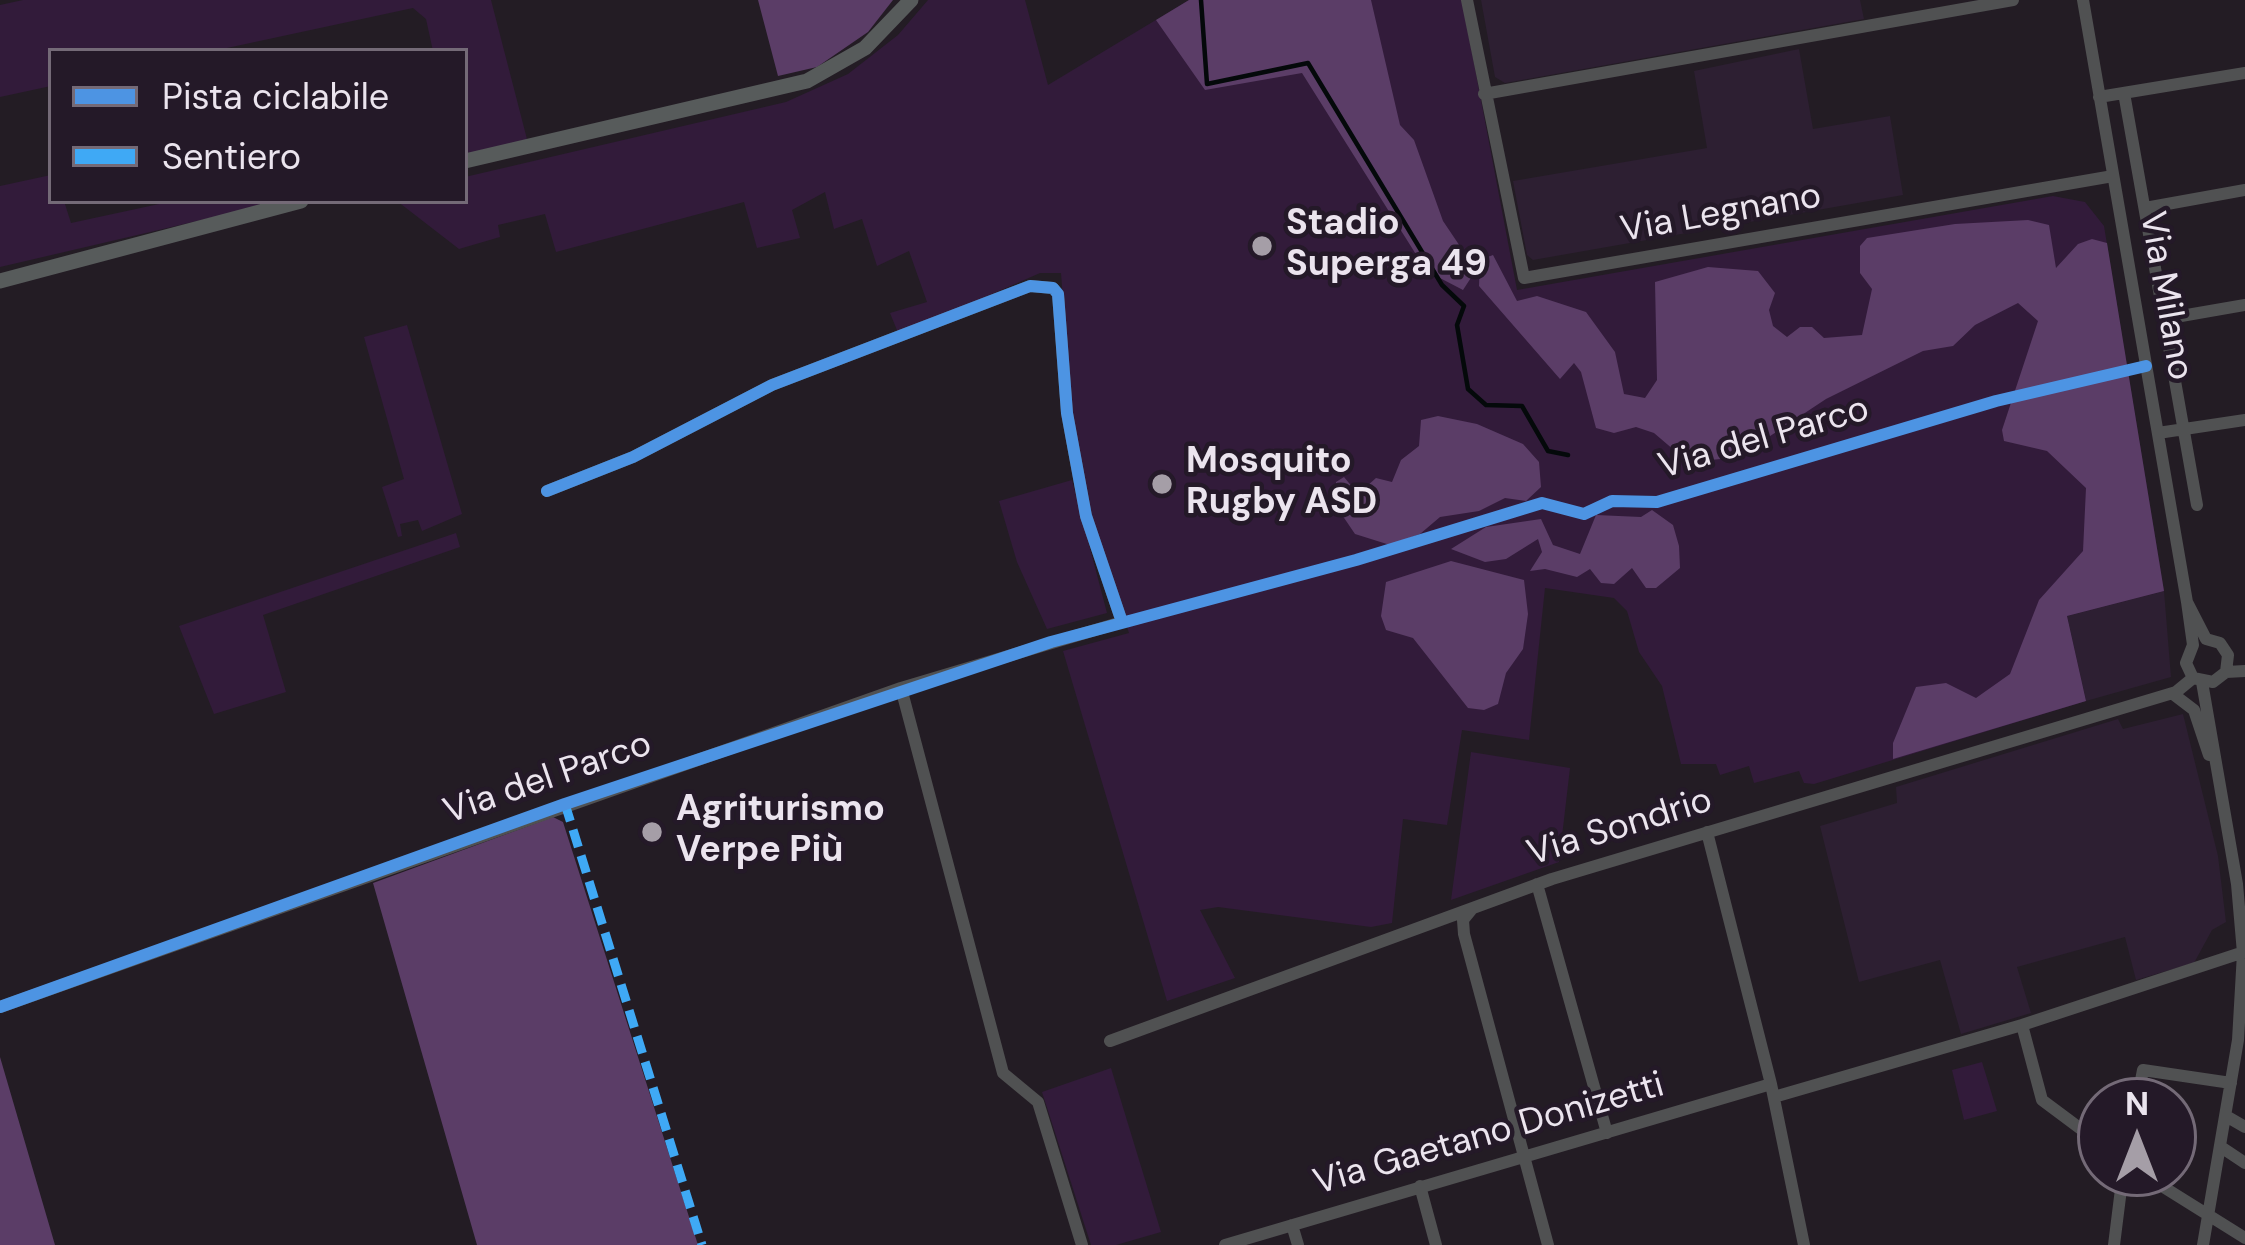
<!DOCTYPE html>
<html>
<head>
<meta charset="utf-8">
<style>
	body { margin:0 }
	#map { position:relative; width:2245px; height:1245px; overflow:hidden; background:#231c24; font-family:"DM Sans",sans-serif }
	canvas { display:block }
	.legend { position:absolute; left:48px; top:48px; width:420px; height:156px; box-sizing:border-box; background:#241928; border:3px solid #746a77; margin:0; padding:15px 21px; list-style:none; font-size:36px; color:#ebe4ee }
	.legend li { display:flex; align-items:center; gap:24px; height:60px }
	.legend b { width:60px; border:3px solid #746a77 }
	.north { position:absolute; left:2077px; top:1077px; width:120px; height:120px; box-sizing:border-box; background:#241928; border:3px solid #746a77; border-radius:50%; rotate:0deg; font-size:33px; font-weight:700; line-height:48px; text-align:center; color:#ebe4ee }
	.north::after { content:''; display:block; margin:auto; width:42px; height:54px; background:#a59ea7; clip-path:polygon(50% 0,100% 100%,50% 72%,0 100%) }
</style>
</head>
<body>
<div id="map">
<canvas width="2245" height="1245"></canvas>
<ul class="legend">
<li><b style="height:15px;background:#4d94e3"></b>Pista ciclabile</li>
<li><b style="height:15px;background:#3fa9f5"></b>Sentiero</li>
</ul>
<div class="north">N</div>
</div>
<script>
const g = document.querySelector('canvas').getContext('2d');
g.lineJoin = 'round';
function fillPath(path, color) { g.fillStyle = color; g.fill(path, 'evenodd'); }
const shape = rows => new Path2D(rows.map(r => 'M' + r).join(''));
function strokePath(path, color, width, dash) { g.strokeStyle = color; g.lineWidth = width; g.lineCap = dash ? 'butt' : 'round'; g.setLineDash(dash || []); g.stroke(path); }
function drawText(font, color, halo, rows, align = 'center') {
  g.font = font + ' "DM Sans",sans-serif'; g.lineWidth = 9; g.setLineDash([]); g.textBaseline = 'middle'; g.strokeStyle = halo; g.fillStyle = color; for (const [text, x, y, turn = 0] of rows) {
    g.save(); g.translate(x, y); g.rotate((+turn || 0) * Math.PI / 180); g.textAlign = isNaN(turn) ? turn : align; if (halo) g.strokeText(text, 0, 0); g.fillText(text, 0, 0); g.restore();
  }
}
const built = shape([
	[1481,0,1860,0,1864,19,1505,83,1495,77],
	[1799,49,1813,129,1890,116,1903,195,1533,260,1527,255,1513,181,1707,148,1694,71],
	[2164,591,2171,677,2086,701,2067,616],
	[2183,714,2218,856,2226,922,2212,930,2194,963,2136,980,2125,937,2017,967,2031,1013,1961,1034,1940,960,1859,982,1820,826,1897,803,1896,787,2118,719,2123,729]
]);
const green = shape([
	[23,0,491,0,528,143,465,158,465,51,433,51,426,19,413,8,213,51,51,51,51,86,0,97,0,5],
	[928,0,1025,0,1048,85,1189,0,1462,0,1517,290,2053,196,2085,202,2104,226,2164,591,2067,616,2086,701,1814,784,1804,783,1799,771,1754,783,1749,766,1720,775,1716,764,1681,764,1662,686,1639,652,1627,611,1614,598,1545,588,1529,740,1462,730,1447,825,1403,819,1392,923,1371,927,1218,907,1200,910,1235,978,1167,1001,1063,651,1129,633,1091,515,1071,405,1061,273,1040,273,899,335,890,313,927,302,909,251,877,266,862,219,834,229,825,192,792,210,800,238,757,248,744,202,556,252,545,214,498,225,500,237,459,249,397,201,465,201,465,177,786,102,848,74,898,35],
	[51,175,51,201,64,201,71,223,173,201,283,201,0,267,0,186],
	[407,325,462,514,422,531,418,520,400,524,402,536,398,537,382,487,404,479,364,337],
	[1072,480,1107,613,1047,629,1017,562,999,501],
	[456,533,460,547,263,615,286,692,214,714,179,626],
	[1471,752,1570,768,1559,862,1451,900],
	[1982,1062,1997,1111,1964,1120,1952,1070],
	[1111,1068,1161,1232,1116,1245,1091,1245,1042,1092]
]);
const forest = shape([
	[758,0,893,0,868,32,817,67,778,76],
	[1189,0,1371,0,1400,125,1414,140,1443,221,1476,270,1463,290,1438,277,1417,256,1302,73,1205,90,1156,20],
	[2028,220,2049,225,2056,268,2078,244,2092,239,2107,243,2164,591,2067,616,2086,701,1893,759,1893,743,1916,687,1946,683,1976,698,2010,674,2039,600,2083,551,2086,488,2047,451,2004,441,2002,430,2038,321,2018,303,1975,325,1953,346,1923,351,1826,399,1755,446,1721,459,1688,462,1654,433,1636,427,1614,433,1596,428,1581,372,1574,363,1560,379,1479,286,1480,260,1493,255,1517,301,1537,296,1586,312,1615,352,1624,394,1645,398,1657,380,1655,282,1708,267,1758,271,1775,293,1769,310,1773,326,1787,337,1800,327,1812,327,1824,338,1862,335,1872,289,1860,273,1860,246,1867,238,1955,224],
	[1438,416,1477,424,1523,444,1539,462,1541,487,1526,501,1505,498,1479,511,1440,517,1420,534,1390,545,1355,534,1336,506,1336,482,1344,477,1358,494,1376,478,1392,482,1401,460,1419,446,1421,420],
	[1652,510,1673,525,1679,546,1680,568,1656,588,1646,588,1632,568,1614,584,1601,583,1590,569,1577,577,1545,569,1530,571,1542,552,1538,539,1506,559,1485,562,1451,549,1486,527,1541,519,1553,545,1580,554,1596,515,1641,517],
	[1451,561,1524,580,1528,614,1523,649,1506,673,1498,704,1484,710,1468,708,1413,638,1386,630,1381,616,1386,582],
	[553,817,563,822,698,1245,477,1245,373,883],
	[0,1057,55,1245,0,1245]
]);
const stream = shape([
	[1201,0,1207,84,1308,63,1442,285,1464,306,1457,325,1468,389,1486,405,1522,406,1548,451,1568,455]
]);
const minor = shape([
	[1467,0,1524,278,2113,176],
	[2083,0,2187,602,2193,645,2186,663,2193,678,2213,682,2226,672,2228,655,2220,643,2206,639,2187,602],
	[2124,93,2197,505],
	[1484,94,2013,0],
	[2099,97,2245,73],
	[2145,208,2245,190],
	[2164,319,2245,305],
	[2158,433,2245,420],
	[2226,672,2245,671],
	[2202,682,2237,884,2243,953,2238,1040,2203,1245],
	[901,688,1003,1073,1038,1102,1082,1245],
	[2173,694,2194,710,2209,755],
	[1707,832,1771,1084,1804,1245],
	[1537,884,1607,1133],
	[1472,909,1463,920,1464,934,1548,1245],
	[0,1007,901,688,1122,622,1086,516,1067,413,1058,294,1053,288,1030,286,772,385,633,457,547,491],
	[2022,1025,2042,1100,2101,1144],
	[1110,1041,1552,879,2176,692,2193,678],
	[1774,1097,2022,1025,2244,952],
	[2137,1101,2143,1070,2231,1083],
	[2226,1116,2245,1127],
	[2221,1147,2245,1163],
	[2141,1173,2245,1238],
	[1420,1186,1436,1245],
	[1292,1225,1298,1245],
	[1225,1245,1771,1084],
	[2114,1245,2123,1173]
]);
const major = shape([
	[465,161,807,81,865,48,911,0],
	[0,281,301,201]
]);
const quiet = shape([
	[565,804,702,1245]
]);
const cycleway = shape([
	[547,491,633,457,772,385,1030,286,1053,288,1058,294,1067,413,1086,516,1122,622],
	[0,1007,565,804,1051,642,1356,560,1542,503,1584,514,1612,501,1657,502,1996,401,2146,366]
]);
const markers = [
	[1262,246,12,"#a59ea7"],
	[1162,484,12,"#a59ea7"],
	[652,832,12,"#a59ea7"]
];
const streetNames = [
	["Via Legnano",1721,214,-10],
	["Via Milano",2165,296,80],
	["Via del Parco",1764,439,-16],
	["Via del Parco",548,779,-19],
	["Via Sondrio",1620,828,-17],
	["Via Gaetano Donizetti",1489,1135,-16]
];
const poiNames = [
	["Stadio",1286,225],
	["Superga 49",1286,266],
	["Mosquito",1186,463],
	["Rugby ASD",1186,504],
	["Agriturismo",676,811],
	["Verpe Più",676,852]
];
fillPath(built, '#2d1f32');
fillPath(green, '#321b3a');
fillPath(forest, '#5b3d67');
strokePath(stream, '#04090a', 4.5);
strokePath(minor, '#505152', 12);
strokePath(major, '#575b5b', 15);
strokePath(quiet, '#3fa9f5', 9, [18, 9]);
strokePath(cycleway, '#4d94e3', 12);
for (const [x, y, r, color] of markers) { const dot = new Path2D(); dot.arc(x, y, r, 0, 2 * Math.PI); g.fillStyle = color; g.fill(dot); strokePath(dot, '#241928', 4.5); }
drawText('36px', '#ebe4ee', '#241928', streetNames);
drawText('bold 36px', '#ebe4ee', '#241928', poiNames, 'left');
</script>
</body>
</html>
